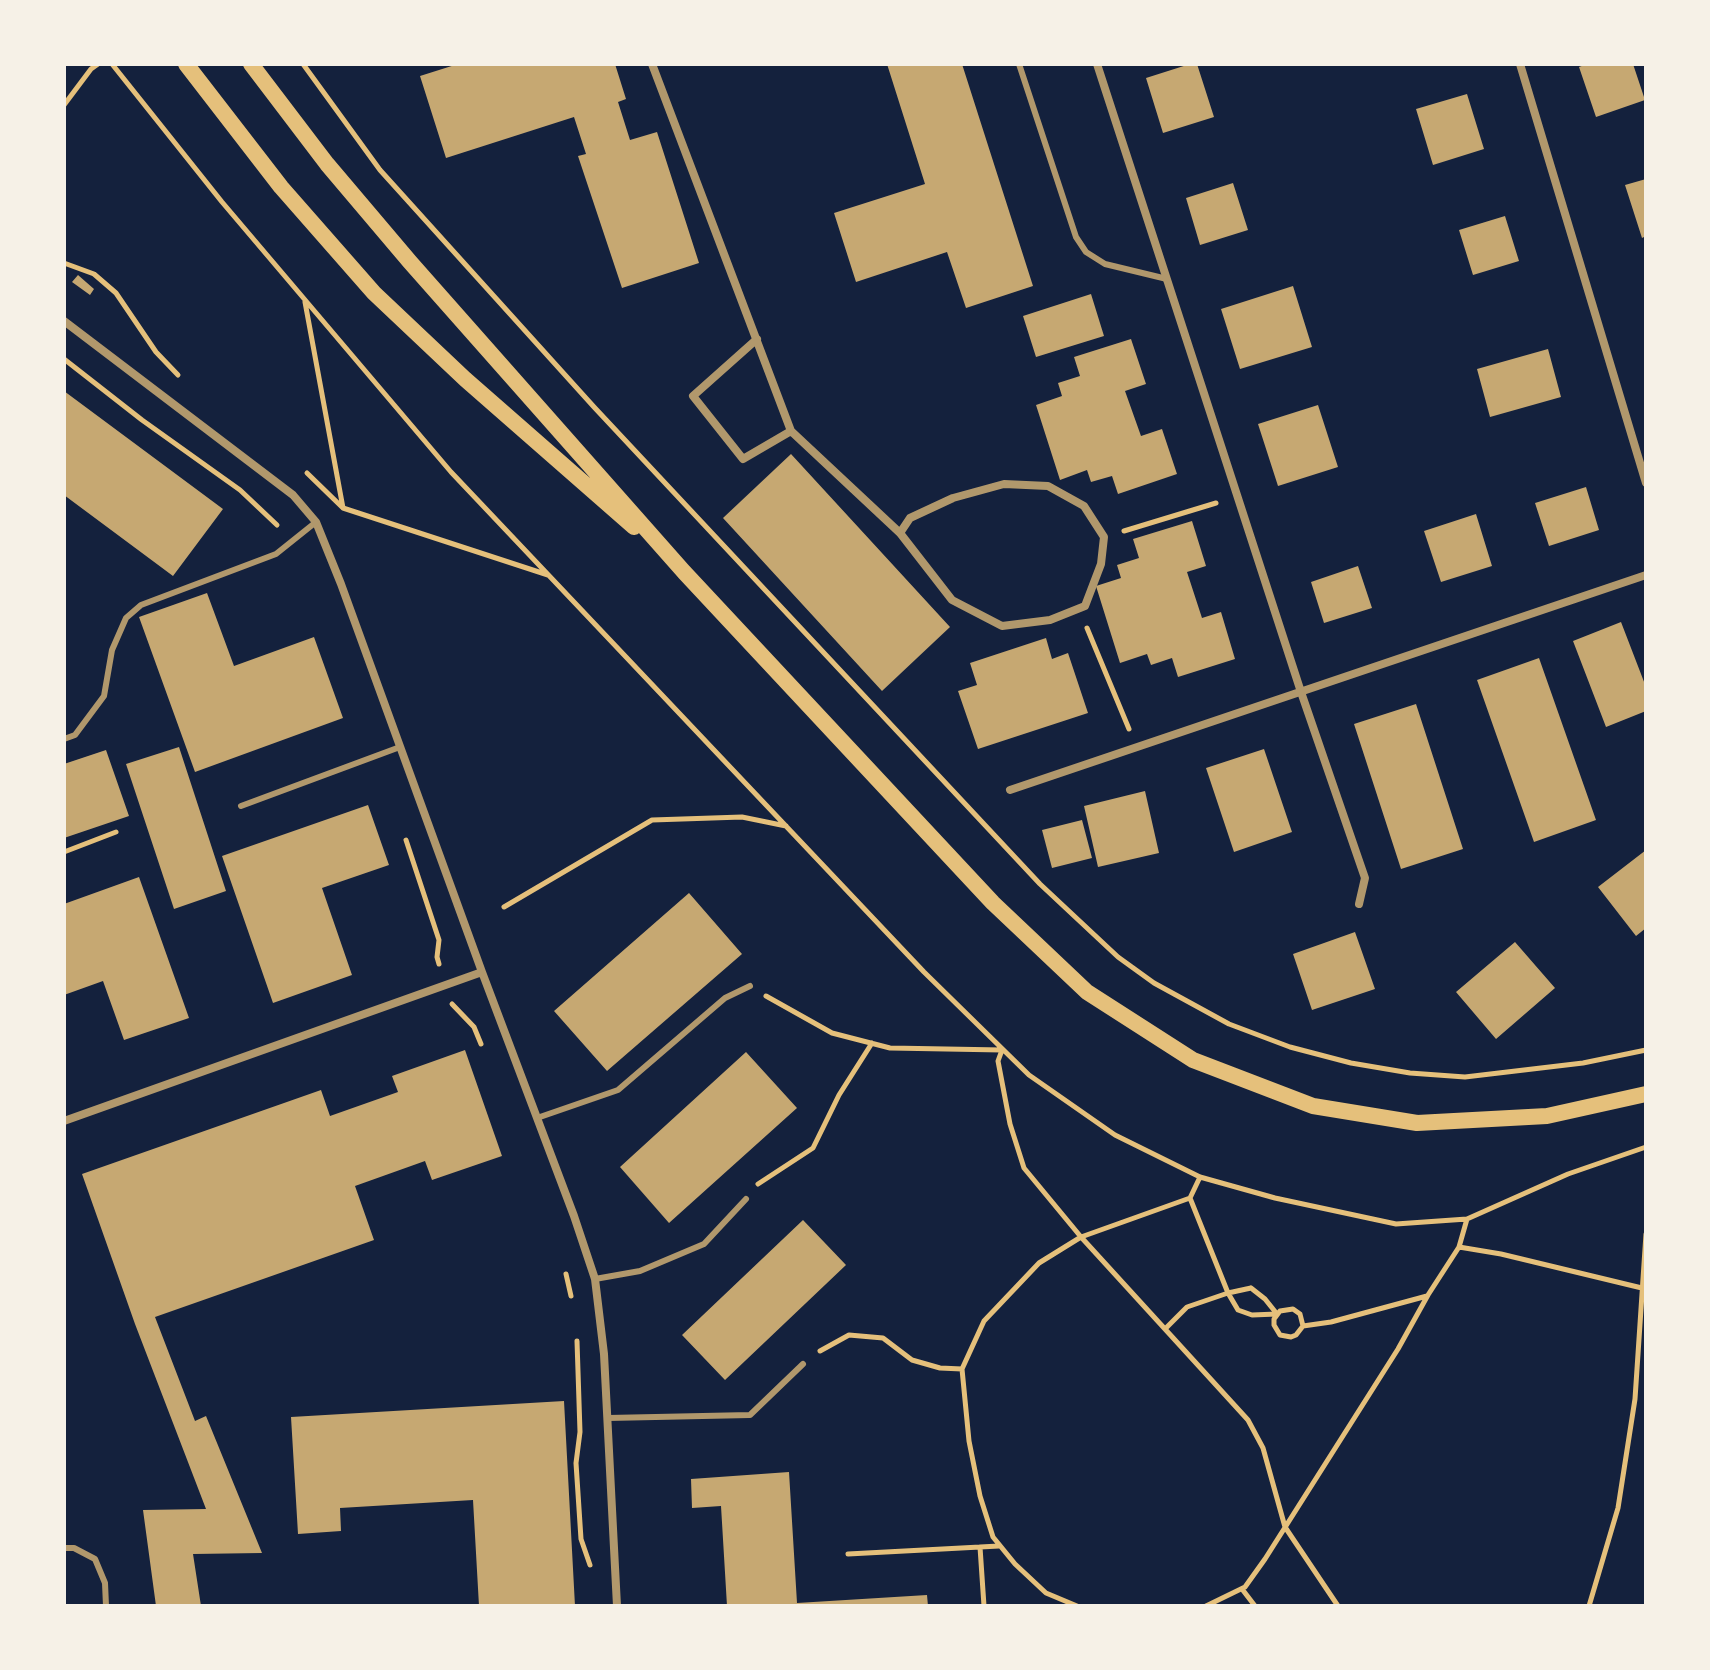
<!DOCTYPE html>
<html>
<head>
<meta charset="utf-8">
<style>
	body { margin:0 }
	#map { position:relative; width:1710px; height:1670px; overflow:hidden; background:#14213d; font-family:Jost,sans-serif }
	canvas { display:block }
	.frame { position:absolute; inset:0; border:66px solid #f6f1e7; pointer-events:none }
</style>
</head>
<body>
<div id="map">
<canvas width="1710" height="1670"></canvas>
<div class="frame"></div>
</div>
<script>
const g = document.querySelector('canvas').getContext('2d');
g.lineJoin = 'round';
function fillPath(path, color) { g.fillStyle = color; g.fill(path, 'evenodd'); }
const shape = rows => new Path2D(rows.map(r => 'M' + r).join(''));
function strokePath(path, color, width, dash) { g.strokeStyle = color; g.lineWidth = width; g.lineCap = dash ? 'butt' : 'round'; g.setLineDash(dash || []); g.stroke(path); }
const building = shape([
	[458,64,615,64,626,99,618,102,630,140,657,132,699,263,622,288,578,156,586,154,574,117,446,158,420,76],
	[887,64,962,64,1033,286,966,308,947,252,856,282,834,213,925,184],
	[1190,64,1197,64,1214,117,1163,133,1146,78],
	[1587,64,1633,64,1645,100,1596,117,1579,67],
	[1467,94,1484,149,1433,165,1416,109],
	[1646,179,1646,236,1642,238,1625,185],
	[1233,183,1248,230,1200,245,1186,198],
	[1505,216,1519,261,1473,275,1459,230],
	[78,275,94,289,90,295,72,282],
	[1293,286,1312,347,1240,369,1221,309],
	[1091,294,1104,336,1036,357,1023,316],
	[1131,339,1146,384,1125,391,1141,436,1162,429,1177,474,1118,494,1112,476,1091,482,1087,470,1060,480,1036,405,1062,396,1058,383,1080,376,1074,357],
	[1548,349,1561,397,1490,417,1477,369],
	[64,391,223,509,173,576,64,495],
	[1318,405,1338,467,1278,486,1258,424],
	[791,454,950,627,882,691,723,518],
	[1586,487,1599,530,1549,546,1535,503],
	[1476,514,1492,566,1441,582,1424,531],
	[1192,521,1206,566,1187,572,1202,618,1221,612,1235,659,1178,677,1172,658,1151,665,1147,654,1120,663,1096,586,1121,578,1117,565,1139,558,1133,539],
	[1358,566,1372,608,1324,623,1311,582],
	[207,593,234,666,314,637,343,718,195,772,139,617],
	[1621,622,1646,687,1646,711,1606,727,1573,641],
	[1046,638,1052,659,1068,653,1088,713,978,749,958,691,977,685,970,663],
	[1539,658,1596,820,1534,842,1477,680],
	[1416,704,1463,849,1401,869,1354,724],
	[179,747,226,891,174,909,126,764],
	[1264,749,1292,832,1234,852,1206,768],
	[106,750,129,816,64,838,64,764],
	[1145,791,1159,853,1098,867,1084,806],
	[368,805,389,865,322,888,352,975,273,1003,222,856],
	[1082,820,1092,858,1052,868,1042,830],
	[1646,850,1646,928,1636,936,1598,887],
	[139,877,189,1018,124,1040,103,981,64,995,64,904],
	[689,893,742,954,607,1071,554,1011],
	[1355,932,1375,989,1312,1010,1293,954],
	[1515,942,1555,988,1496,1039,1456,992],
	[465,1050,502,1156,432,1180,425,1161,355,1186,374,1240,155,1317,195,1421,206,1416,262,1553,193,1554,201,1606,156,1606,143,1510,206,1509,135,1324,82,1174,321,1090,330,1116,398,1092,392,1076],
	[746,1052,797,1108,669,1223,620,1167],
	[803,1220,846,1265,725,1380,682,1335],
	[564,1401,575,1606,479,1606,473,1500,340,1508,341,1531,298,1534,291,1417],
	[789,1472,797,1603,927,1595,928,1606,727,1606,721,1506,692,1508,691,1479]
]);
const path = shape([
	[112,64,222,202,451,472,924,972,1029,1075,1115,1135,1200,1177,1275,1198,1396,1224,1467,1219,1568,1174,1646,1147],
	[303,64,380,170,594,407,1040,884,1118,957,1154,983,1229,1024,1290,1047,1351,1063,1410,1073,1465,1077,1583,1063,1646,1050],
	[64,105,91,69,98,64],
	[64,263,94,274,116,293,156,352,178,375],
	[305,302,343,508],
	[64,359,142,420,240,490,277,525],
	[307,473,343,508,548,575],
	[1124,531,1216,503],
	[1087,628,1129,729],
	[406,840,439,940,437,957,439,964],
	[64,852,116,832],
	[504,907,652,820,742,817,786,826],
	[766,996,832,1033,890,1048,1002,1050,998,1061,1010,1124,1024,1168,1081,1237,1248,1420,1263,1448,1285,1527,1338,1606],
	[452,1004,474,1027,481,1044],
	[758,1184,813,1148,839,1095,872,1043],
	[1459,1247,1501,1254,1646,1289],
	[566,1274,571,1296],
	[1251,1288,1265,1299,1277,1314,1252,1315,1238,1310,1228,1293,1251,1288],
	[1303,1326,1300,1314,1293,1309,1280,1311,1274,1319,1274,1325,1280,1335,1291,1337,1296,1335,1303,1326,1331,1322,1427,1296],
	[1165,1329,1187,1307,1228,1293,1190,1198,1200,1177],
	[577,1341,580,1432,576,1463,581,1539,590,1565],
	[820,1351,849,1335,883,1338,912,1360,940,1368,962,1369],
	[980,1547,984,1606],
	[848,1554,999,1546],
	[1242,1589,1255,1606],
	[1077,1606,1046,1593,1015,1564,993,1537,980,1496,969,1441,962,1369,984,1321,1039,1263,1081,1237,1190,1198],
	[1206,1606,1245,1587,1265,1559,1398,1349,1428,1295,1459,1247,1467,1219],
	[1589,1606,1618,1508,1635,1399,1646,1234]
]);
const service = shape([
	[1019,64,1076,237,1086,252,1105,264,1167,279],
	[64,739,75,735,104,696,112,650,126,618,141,605,276,554,316,522],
	[241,806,400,747],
	[537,1118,618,1090,725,998,750,986],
	[595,1279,640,1271,704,1244,746,1199],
	[608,1418,750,1415,803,1364],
	[64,1548,74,1548,95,1559,105,1583,106,1606]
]);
const minor = shape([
	[652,64,791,431,900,533,952,600,1002,626,1050,620,1085,606,1101,564,1104,537,1084,506,1048,486,1004,484,953,498,910,518,900,533],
	[1097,64,1301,692,1365,878,1359,904],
	[1520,64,1646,483],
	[64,321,293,495,316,522,341,584,482,972,574,1216,595,1279,604,1354,617,1606],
	[757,339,693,396,743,459,791,431],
	[1010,790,1646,575],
	[64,1121,482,972]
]);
const secondary = shape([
	[186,64,281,187,374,293,465,379,634,527],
	[251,64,327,164,410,262,684,572,993,903,1087,992,1193,1060,1313,1106,1417,1123,1547,1116,1646,1094]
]);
fillPath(building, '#c6a872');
strokePath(path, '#e5c07b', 5);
strokePath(service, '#b1986c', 6);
strokePath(minor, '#b1986c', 8);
strokePath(secondary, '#e5c07b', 16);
</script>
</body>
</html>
